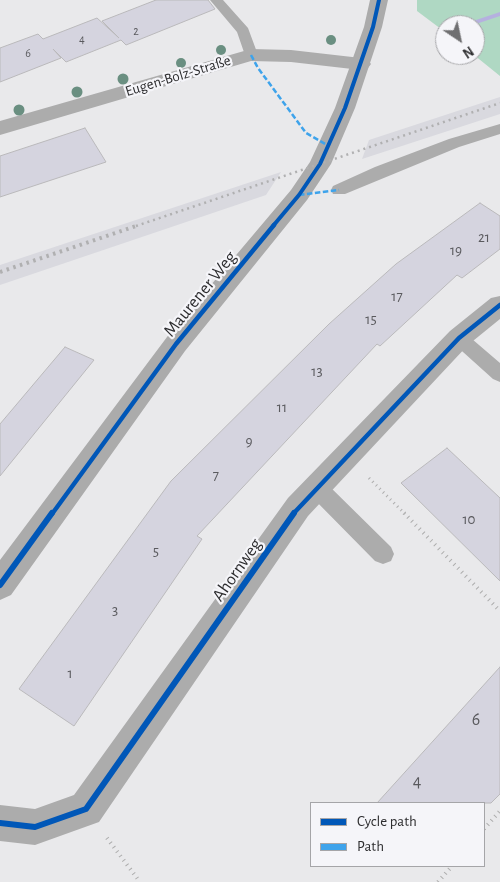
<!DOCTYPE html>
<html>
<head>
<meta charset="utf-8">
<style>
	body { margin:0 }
	#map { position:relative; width:500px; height:882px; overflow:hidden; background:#e9e9eb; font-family:"Alegreya Sans",sans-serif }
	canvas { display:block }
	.legend { position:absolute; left:310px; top:802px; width:175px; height:65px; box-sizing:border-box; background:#f5f5f9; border:1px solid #a5a5a8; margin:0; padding:6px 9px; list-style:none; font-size:15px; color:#2d2d2f }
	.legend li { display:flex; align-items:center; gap:10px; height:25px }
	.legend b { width:25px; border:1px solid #a5a5a8 }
	.north { position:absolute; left:435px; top:15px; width:50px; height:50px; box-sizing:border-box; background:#f5f5f9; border:1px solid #a5a5a8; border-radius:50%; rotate:146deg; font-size:14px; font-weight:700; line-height:20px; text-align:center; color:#2d2d2f }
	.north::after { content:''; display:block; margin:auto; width:18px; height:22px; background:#6f6f71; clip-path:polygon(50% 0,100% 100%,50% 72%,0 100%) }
</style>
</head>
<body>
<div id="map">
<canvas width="500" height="882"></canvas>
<ul class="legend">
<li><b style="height:6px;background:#0057b8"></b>Cycle path</li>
<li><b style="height:6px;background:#3ea3eb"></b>Path</li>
</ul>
<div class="north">N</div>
</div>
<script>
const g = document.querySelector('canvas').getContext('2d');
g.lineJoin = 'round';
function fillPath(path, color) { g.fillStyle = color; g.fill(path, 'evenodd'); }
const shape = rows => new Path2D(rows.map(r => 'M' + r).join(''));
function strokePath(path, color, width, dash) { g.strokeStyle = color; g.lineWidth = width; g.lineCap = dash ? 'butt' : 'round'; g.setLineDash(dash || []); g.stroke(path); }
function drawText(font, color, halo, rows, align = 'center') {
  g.font = font + ' "Alegreya Sans",sans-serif'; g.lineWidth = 4.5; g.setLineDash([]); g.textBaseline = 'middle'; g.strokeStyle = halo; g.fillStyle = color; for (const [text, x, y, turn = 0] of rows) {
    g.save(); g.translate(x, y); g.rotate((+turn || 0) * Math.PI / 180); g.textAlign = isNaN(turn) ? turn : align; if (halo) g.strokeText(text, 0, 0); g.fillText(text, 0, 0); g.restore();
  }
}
const built = shape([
	[500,97,500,114,362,159,369,140],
	[281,172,266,195,0,285,0,265]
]);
const green = shape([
	[417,0,500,0,500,76,474,55,475,25,445,25,445,32,417,11]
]);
const stream = shape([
	[500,12,500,16,473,25,461,25,500,12],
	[445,30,445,34,440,35,436,33,445,30]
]);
const building = shape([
	[156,0,208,0,215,9,126,45,121,40,66,62,53,49,61,58,0,82,0,48,38,34,43,39,97,18,119,38,102,21,156,0],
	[85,128,106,162,0,197,0,156,85,128],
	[480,203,500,216,500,249,462,278,457,275,380,346,377,344,197,536,202,539,74,726,19,689,171,481,329,324,396,264,480,203],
	[65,347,94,360,0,476,0,424,65,347],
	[447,448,500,498,500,581,401,483,447,448],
	[500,667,500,794,491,803,377,803,500,667]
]);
const pathFar1 = shape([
	[369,478,405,514]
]);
const path = shape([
	[404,513,500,611],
	[484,829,500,811],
	[107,838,140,882],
	[438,882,452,866]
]);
const lane = shape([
	[210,0,223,0,248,28,258,55,256,58,246,58,237,32,210,0],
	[500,124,500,134,459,147,345,194,333,194,331,190,333,186,375,167,449,139,500,124],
	[459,331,465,333,500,363,500,382,493,379,453,343,450,338,453,333,459,331],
	[316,478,323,480,391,547,394,554,391,561,383,564,375,561,309,494,306,487,309,480,316,478]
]);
const street = shape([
	[251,49,291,50,361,58,368,60,371,64,368,68,361,70,291,62,251,61,0,135,0,121,251,49],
	[500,296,500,319,468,345,308,516,99,822,35,845,0,841,0,805,35,809,74,795,288,498,450,331,491,298,500,296]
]);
const secondary = shape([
	[370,0,388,0,382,27,355,108,331,164,307,200,185,351,11,595,0,600,0,560,167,337,291,190,310,162,335,108,364,27,370,0]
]);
const railFar1 = shape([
	[136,226,500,103]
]);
const rail = shape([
	[0,272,139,225]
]);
const quiet = shape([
	[251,55,258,68,306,133,329,146],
	[299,195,339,190]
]);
const cyclewayFar2 = shape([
	[273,226,299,195,320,164,345,108,373,27,379,0]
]);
const cyclewayFar1 = shape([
	[52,514,176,344,274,225],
	[293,514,459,338,500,305]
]);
const cycleway = shape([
	[0,585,52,513],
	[0,823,35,827,86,809,294,513]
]);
const trees = [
	[331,40,5],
	[221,50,5],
	[181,63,5],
	[123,79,5.5],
	[77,92,5.5],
	[19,110,5.5]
];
const farNumbernames = [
	["2",136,31],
	["4",82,39],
	["6",28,53]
];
const farStreetnames = [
	["Eugen-Bolz-Straße",178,76,-17]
];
const numberNames = [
	["21",484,237],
	["19",456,250],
	["17",397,296],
	["15",371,319],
	["13",317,371],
	["11",282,407],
	["9",249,441],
	["7",216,475],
	["10",469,519],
	["5",156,551],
	["3",115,610],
	["1",70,673]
];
const streetNames = [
	["Maurener Weg",200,294,-51],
	["Ahornweg",237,570,-55]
];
const nearNumbernames = [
	["6",476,720],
	["4",417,782]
];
fillPath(built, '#d9d9df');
fillPath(green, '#afd8c3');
fillPath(stream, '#b5b0df');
fillPath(building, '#d5d4df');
strokePath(building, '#bab9bb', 1);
strokePath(pathFar1, '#adadad', 3, [1, 4]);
strokePath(path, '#adadad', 4, [1, 4.5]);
fillPath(lane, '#acacac');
fillPath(street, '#acacac');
fillPath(secondary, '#ababab');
strokePath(railFar1, '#b0b0b1', 2.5, [2, 4]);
strokePath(rail, '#b0b0b1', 4, [2.5, 4.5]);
strokePath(quiet, '#3ea3eb', 2.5, [5.5, 2.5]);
strokePath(cyclewayFar2, '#0057b8', 4);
strokePath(cyclewayFar1, '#0057b8', 4.5);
strokePath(cycleway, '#0057b8', 6);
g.fillStyle = '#6a8f81';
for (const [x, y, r] of trees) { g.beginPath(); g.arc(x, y, r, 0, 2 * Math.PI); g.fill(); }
drawText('12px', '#5a5a5e', null, farNumbernames);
drawText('15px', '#2d2d2f', '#f5f5f9', farStreetnames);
drawText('15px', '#5a5a5e', null, numberNames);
drawText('18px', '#2d2d2f', '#f5f5f9', streetNames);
drawText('18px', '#5a5a5e', null, nearNumbernames);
</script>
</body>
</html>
